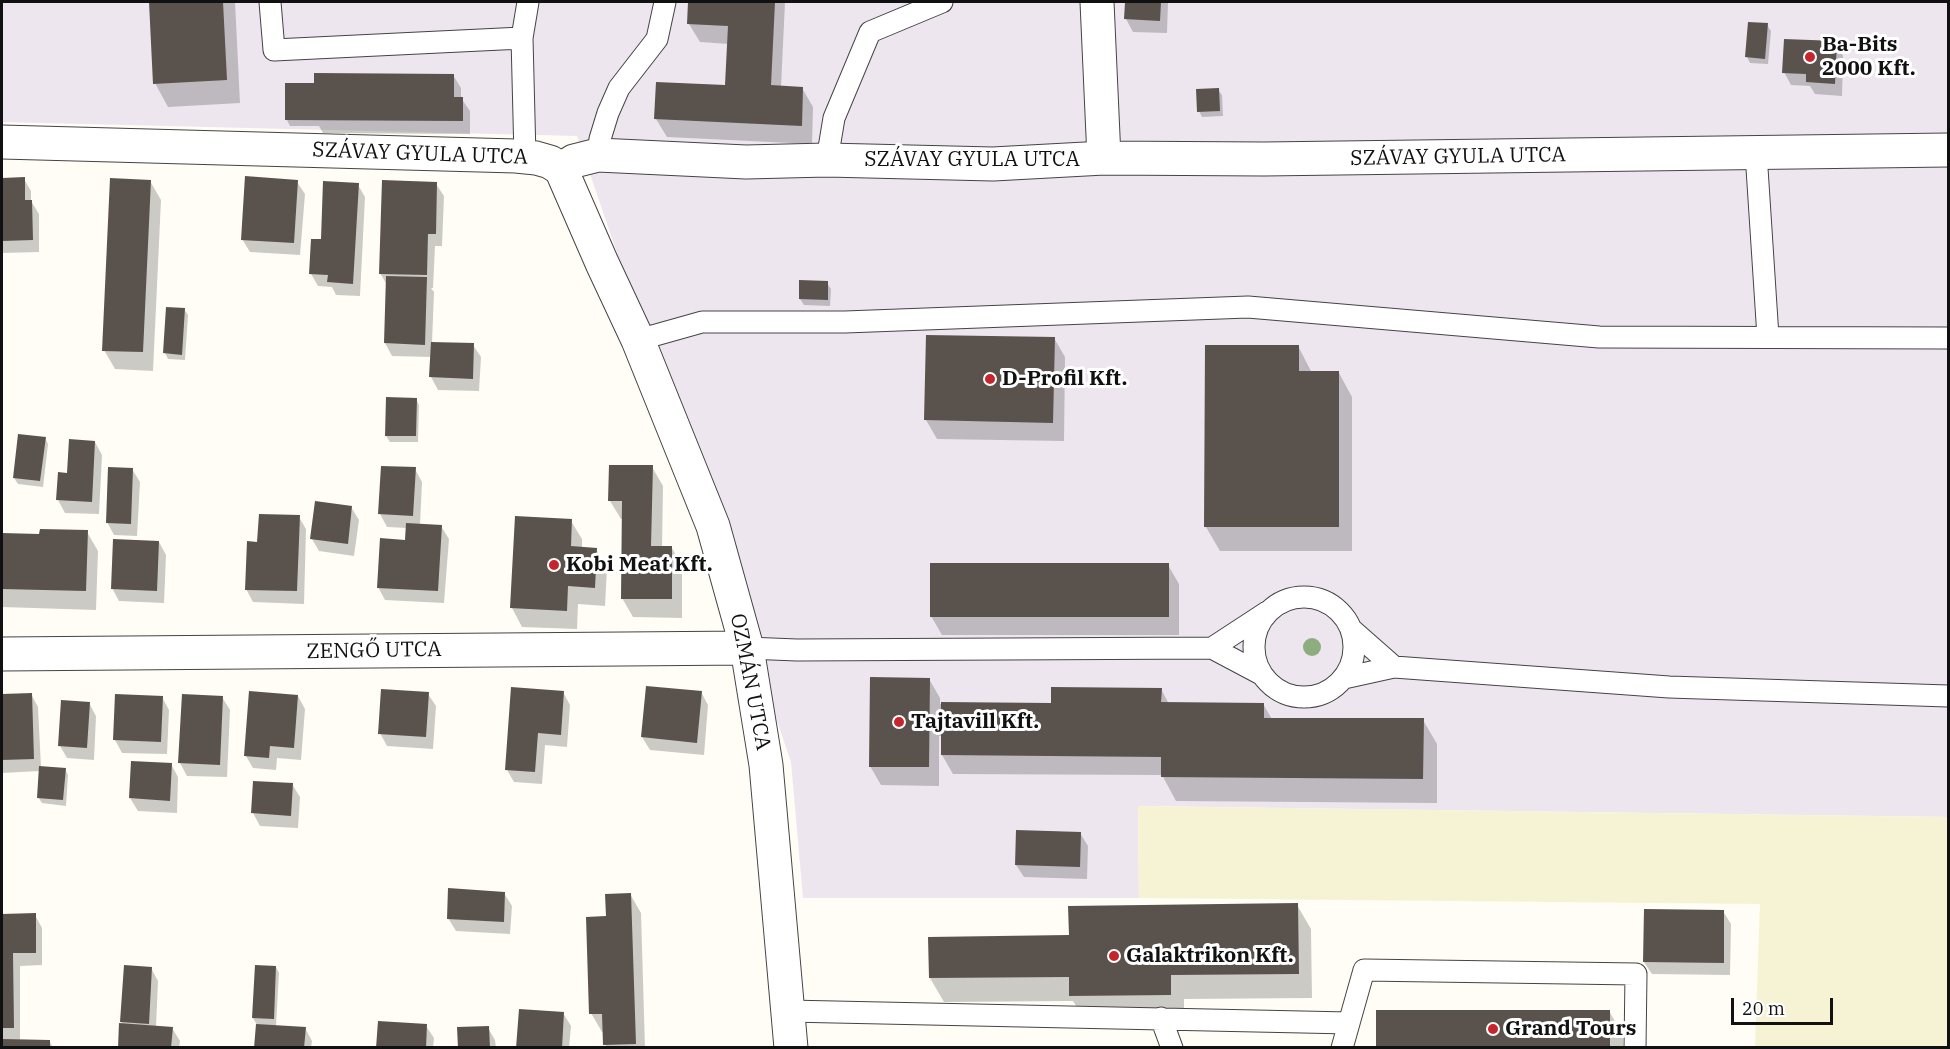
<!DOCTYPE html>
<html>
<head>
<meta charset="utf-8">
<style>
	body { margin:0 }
	#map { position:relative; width:1950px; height:1049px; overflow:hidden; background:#fffdf5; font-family:"IBM Plex Serif",serif }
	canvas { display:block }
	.frame { position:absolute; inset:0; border:3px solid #111; pointer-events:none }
	.scale { position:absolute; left:1731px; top:998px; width:102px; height:27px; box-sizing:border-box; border:3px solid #111; border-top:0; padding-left:8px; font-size:18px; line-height:21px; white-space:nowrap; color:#111; -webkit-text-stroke:4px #fff; paint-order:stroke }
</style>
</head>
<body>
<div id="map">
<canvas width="1950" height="1049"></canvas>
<div class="frame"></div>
<div class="scale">20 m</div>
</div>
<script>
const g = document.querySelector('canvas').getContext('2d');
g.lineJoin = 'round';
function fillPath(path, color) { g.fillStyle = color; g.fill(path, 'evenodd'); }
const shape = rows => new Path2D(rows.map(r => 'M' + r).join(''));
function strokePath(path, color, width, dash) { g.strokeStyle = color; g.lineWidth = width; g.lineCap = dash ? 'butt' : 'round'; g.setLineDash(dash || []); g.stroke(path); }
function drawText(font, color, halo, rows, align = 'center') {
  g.font = font + ' "IBM Plex Serif",serif'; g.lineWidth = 6; g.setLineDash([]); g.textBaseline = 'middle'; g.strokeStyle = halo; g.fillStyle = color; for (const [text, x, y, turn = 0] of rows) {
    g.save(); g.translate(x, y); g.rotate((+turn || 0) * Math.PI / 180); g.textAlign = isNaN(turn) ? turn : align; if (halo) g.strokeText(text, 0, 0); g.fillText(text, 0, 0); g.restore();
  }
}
const industrial = shape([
	[2,2,1948,2,1948,817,1138,806,1139,898,803,898,791,762,577,136,2,122]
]);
const farmland = shape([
	[1138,806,1948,817,1948,1047,1755,1047,1760,904,1139,898]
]);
const shadow = shape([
	[150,2,235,2,240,103,168,107,155,83],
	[690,2,785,2,781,87,802,88,813,107,812,144,667,137,656,119,727,87,729,44,700,42,689,24],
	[1126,2,1168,2,1167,33,1133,32,1126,19],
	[1767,25,1771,31,1768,64,1750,63,1747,57],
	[1836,43,1843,56,1842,96,1815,94,1810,86,1791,85,1784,72],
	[453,75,461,88,461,98,470,111,470,134,323,133,319,126,290,126,287,120],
	[1218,90,1222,95,1223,116,1202,117,1199,111],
	[2,179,24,179,31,191,31,201,39,214,39,252,2,253],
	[150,181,161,200,153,371,115,369,104,350],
	[297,182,305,194,300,255,250,252,242,239],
	[436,184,444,196,442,246,435,246,433,288,431,288,434,292,432,343,473,345,481,357,479,391,438,390,431,377,432,357,392,356,385,343,387,285,380,273],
	[358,185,365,197,360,296,336,295,332,287,318,286,311,274,322,241],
	[827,283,831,289,830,306,804,305,800,299],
	[184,309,188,315,185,360,168,359,165,353],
	[1054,338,1065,357,1064,441,937,439,926,420],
	[1298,346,1312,373,1339,373,1352,397,1352,551,1220,551,1206,527],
	[416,399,419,405,418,442,390,442,386,436],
	[45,438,48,444,43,487,18,484,14,478],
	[95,442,102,455,99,514,65,513,58,500],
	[652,467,663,486,662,548,672,548,682,567,682,618,633,617,622,598,623,519,621,519,610,501],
	[132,469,140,482,137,536,114,535,107,522],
	[415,469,422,482,420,525,441,526,449,539,444,603,385,600,378,587,406,541,407,528,387,527,380,514],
	[351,507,359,520,354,556,319,551,312,539],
	[299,517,306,529,304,604,253,602,246,589,259,543],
	[571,521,582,539,582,548,596,549,607,568,605,606,578,604,577,629,522,627,512,608],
	[87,532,98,551,96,610,2,607,2,535,41,536],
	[159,542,166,555,164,603,119,601,112,588],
	[1168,565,1179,584,1179,635,942,635,931,616],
	[929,679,940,698,940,704,1052,705,1161,689,1169,704,1263,704,1272,719,1423,720,1437,744,1437,803,1176,801,1162,775,953,774,942,755,942,736,939,736,939,786,881,785,870,766],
	[563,692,570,705,567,747,545,745,542,784,514,782,507,770],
	[701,692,708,705,704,755,650,750,642,737],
	[31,694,38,707,41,767,65,769,68,775,66,806,42,803,38,797,40,771,2,773,2,696],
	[428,694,436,706,433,749,387,746,380,733],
	[298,696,305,709,301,760,277,758,276,770,253,768,246,756],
	[162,697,169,710,167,754,122,753,115,740],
	[222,697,230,710,227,777,187,776,180,763],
	[89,703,96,716,94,760,67,758,60,746],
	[133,762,171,764,178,777,177,813,138,811,130,798],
	[292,784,300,797,298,828,260,826,253,813],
	[1080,833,1088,846,1087,879,1024,877,1016,865],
	[504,893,512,906,510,934,456,931,448,918],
	[630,894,641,913,645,1048,606,1048,604,1032,602,1032,591,1013,607,918],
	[1297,905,1311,929,1312,998,1184,999,1184,1019,1085,1020,1073,1001,944,1002,930,978,1070,937],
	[1723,911,1731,924,1730,975,1652,974,1644,962],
	[2,915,35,915,42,928,42,965,20,966,20,1041,50,1042,53,1048,2,1048],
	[276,967,279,973,276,1026,305,1028,312,1041,311,1048,256,1048,257,1025,253,1018],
	[151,968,158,981,156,1027,172,1028,180,1041,179,1048,119,1048,123,1025,121,1021],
	[1609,1011,1623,1035,1623,1048,1377,1048],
	[563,1013,571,1026,569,1048,518,1048],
	[426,1026,434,1038,433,1048,378,1048],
	[488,1028,495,1040,496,1048,460,1048]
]);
const building = shape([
	[149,2,223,2,227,80,153,84],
	[688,2,775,2,771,85,803,87,802,126,654,119,656,82,725,85,728,26,687,24],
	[1125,2,1161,2,1160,21,1124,19],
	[1748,22,1768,23,1765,59,1745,57],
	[1784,39,1837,41,1835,84,1806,82,1806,74,1782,73],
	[314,73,454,74,454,97,463,97,463,121,285,120,285,83,314,83],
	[1219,88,1220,111,1197,112,1196,89],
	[245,176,298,180,294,243,241,240],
	[25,177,25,200,32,200,33,240,2,241,2,178],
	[110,178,151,180,143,352,102,351],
	[382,180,437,182,436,234,428,234,427,275,379,274],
	[323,181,359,183,353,284,327,282,328,275,309,274,311,239,321,239],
	[386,276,427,277,425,345,384,343],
	[799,280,828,281,828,300,799,299],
	[166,307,185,308,182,355,163,353],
	[926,335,1055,337,1053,423,924,420],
	[431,342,474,343,473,379,429,377],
	[1205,345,1299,345,1299,371,1339,371,1339,527,1204,527],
	[386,397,417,398,416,436,385,436],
	[18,434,46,437,40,481,13,478],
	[69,439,95,441,92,502,56,500,58,472,67,473],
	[609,465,653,465,651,546,672,546,672,599,621,599,622,501,608,501],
	[381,466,416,467,413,516,378,514],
	[108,467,133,468,131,524,106,523],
	[315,501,352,506,348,544,310,539],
	[259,514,300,515,297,591,245,590,247,541,257,542],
	[515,516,572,519,571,546,597,548,595,588,568,586,567,611,510,608],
	[406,523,442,525,438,591,377,588,380,538,405,540],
	[40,529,88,530,86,591,2,589,2,533,39,534],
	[113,539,159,541,157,591,111,589],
	[930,563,1169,563,1169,617,930,617],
	[870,677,930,678,929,767,869,767],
	[646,686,702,691,697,743,641,737],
	[511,687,564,691,561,735,538,733,535,772,505,770],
	[1051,687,1162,688,1161,702,1264,703,1264,718,1424,718,1423,779,1161,777,1161,757,941,755,941,702,1051,703],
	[381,689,429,692,426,737,378,734],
	[249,691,298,695,294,748,270,746,269,758,244,756],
	[32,693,34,759,2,760,2,694],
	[115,694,163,696,161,742,113,740],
	[182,694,223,696,220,765,178,763],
	[61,700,90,702,87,748,58,746],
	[131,761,172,763,170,801,129,798],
	[39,766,66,768,63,800,37,798],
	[253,781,293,783,291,816,251,813],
	[1016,830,1081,832,1080,867,1015,865],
	[448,888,505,892,504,922,447,919],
	[631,893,636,1044,603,1045,602,1014,589,1014,586,917,606,916,605,894],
	[1298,903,1299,974,1171,975,1171,995,1069,996,1069,977,929,978,928,937,1069,935,1068,906],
	[1644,909,1724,910,1724,963,1643,962],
	[36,913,36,953,13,953,14,1028,2,1028,2,914],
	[124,965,152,967,149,1024,120,1022],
	[255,965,276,966,274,1019,252,1018],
	[519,1009,564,1012,562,1048,516,1048],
	[1376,1010,1610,1010,1610,1048,1376,1048],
	[378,1021,427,1024,426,1048,376,1048],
	[119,1023,173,1027,171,1048,118,1048],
	[256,1024,306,1027,304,1048,254,1048],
	[489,1026,490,1048,458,1048,457,1027],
	[2,1039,50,1040,50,1048,2,1048]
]);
const service = shape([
	[270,2,274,50,522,38],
	[1756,153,1768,337],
	[598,155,600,139,608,113,619,88,657,39,665,2],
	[525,157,522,38,528,2],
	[827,160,834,118,870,32,942,2],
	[638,340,702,322,845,322,1248,307,1599,337,1948,338],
	'1254 647a50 50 0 1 1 100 0a50 50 0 1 1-100 0Z',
	[1352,630,1394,667],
	[747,648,797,650,1212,648,1261,674],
	[1212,648,1267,612],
	[1344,678,1394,667,1669,687,1948,696],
	[788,1011,1349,1023],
	[1161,1018,1172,1048],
	[1342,1048,1364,970,1636,974,1635,1048]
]);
const minor = shape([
	[1097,2,1104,158],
	[2,142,516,156,536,158,550,162,561,169],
	[561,169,574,161,598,155,746,162,827,160,993,164,1104,158,1264,159,1948,150],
	[561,169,602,263,638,340,713,526,747,648,766,765,791,1048],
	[2,654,747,648]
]);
const trees = [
	[1312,647]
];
const markers = [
	[1810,57,6,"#c4262e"],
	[990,379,6,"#c4262e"],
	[554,565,6,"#c4262e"],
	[899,722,6,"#c4262e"],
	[1114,956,6,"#c4262e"],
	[1493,1029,6,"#c4262e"]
];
const poiNames = [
	["Ba-Bits",1822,45],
	["2000 Kft.",1822,69],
	["D-Profil Kft.",1002,379],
	["Kobi Meat Kft.",566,565],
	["Tajtavill Kft.",911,722],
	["Galaktrikon Kft.",1126,956],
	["Grand Tours",1505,1029]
];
const streetNames = [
	["SZÁVAY GYULA UTCA",420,154,2],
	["SZÁVAY GYULA UTCA",1458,157,-1],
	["SZÁVAY GYULA UTCA",972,160],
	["ZENGŐ UTCA",374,651,-1],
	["OZMÁN UTCA",750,682,79]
];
fillPath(industrial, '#eee6ef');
fillPath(farmland, '#f6f3d4');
fillPath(shadow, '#0003');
fillPath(building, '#5a524d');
strokePath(service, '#444', 23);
strokePath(minor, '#444', 35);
strokePath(service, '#fff', 21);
strokePath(minor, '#fff', 33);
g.fillStyle = '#8dad7f';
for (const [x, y] of trees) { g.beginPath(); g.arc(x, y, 9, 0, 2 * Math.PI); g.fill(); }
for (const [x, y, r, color] of markers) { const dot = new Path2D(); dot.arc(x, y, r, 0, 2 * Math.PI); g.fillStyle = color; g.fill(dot); strokePath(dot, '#fff', 2); }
drawText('bold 21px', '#111', '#fff', poiNames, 'left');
drawText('21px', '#111', '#fff', streetNames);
</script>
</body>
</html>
